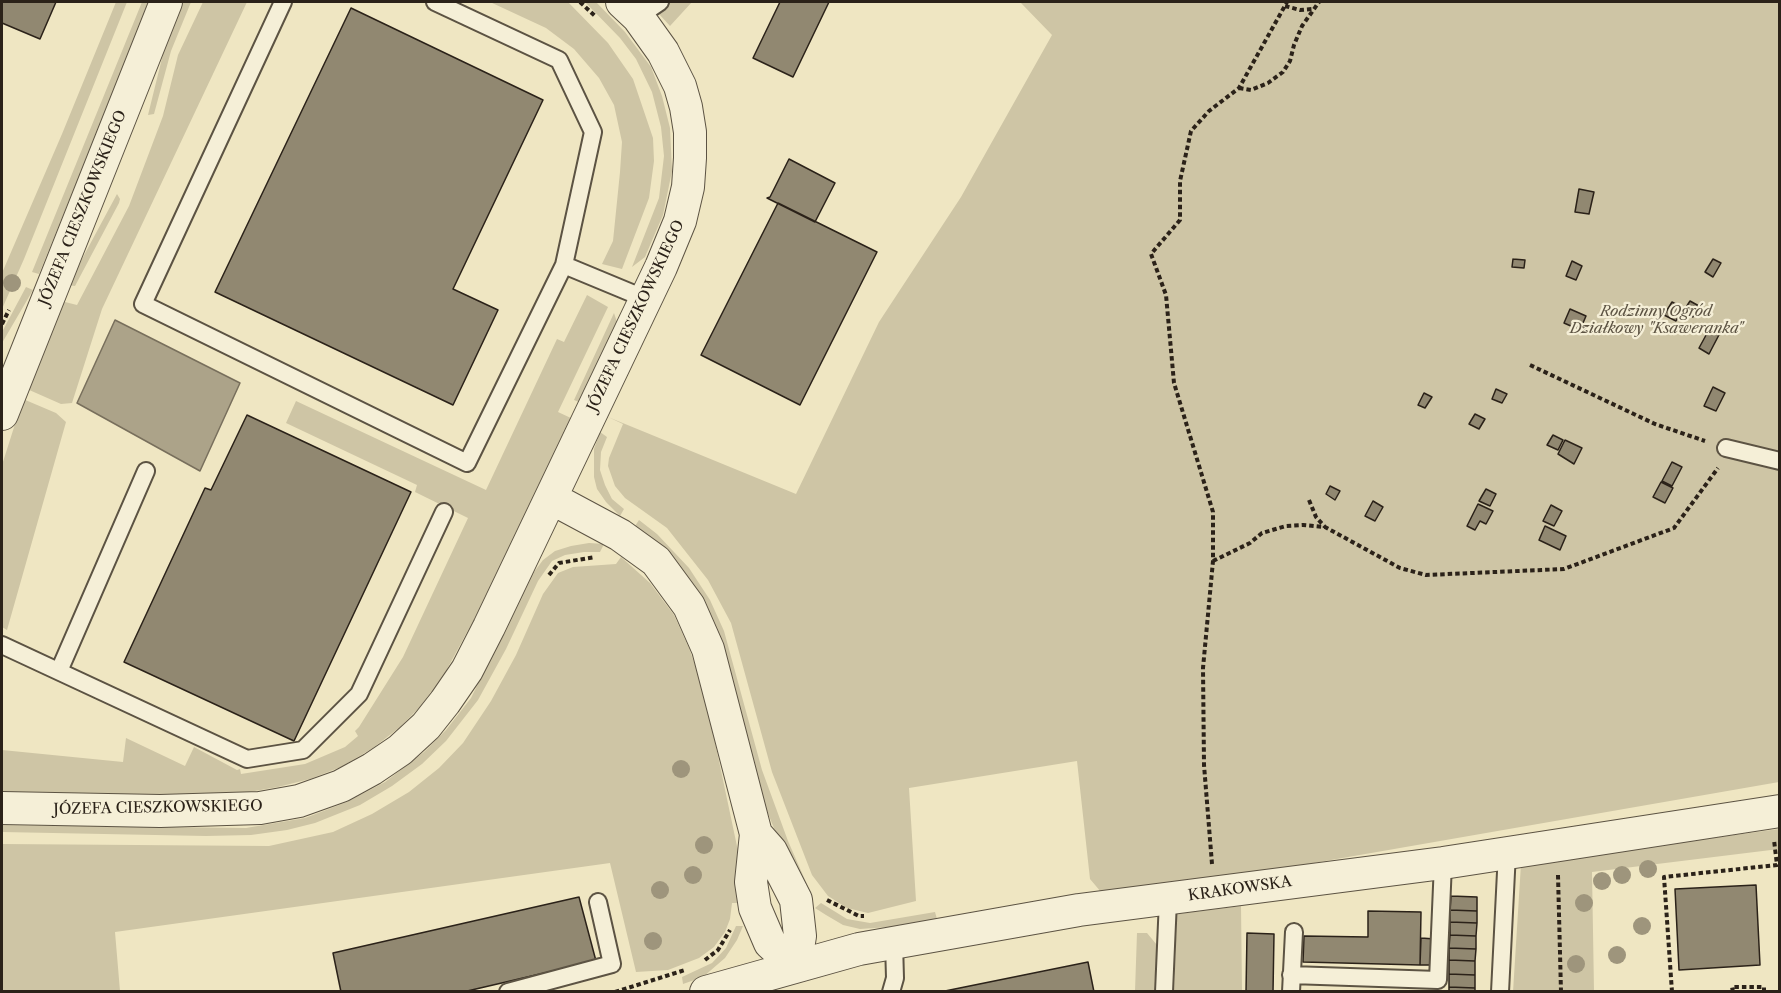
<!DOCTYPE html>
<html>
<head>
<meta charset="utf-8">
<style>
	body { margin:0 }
	#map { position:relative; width:1781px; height:993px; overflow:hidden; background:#efe6c2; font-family:"Libre Caslon Text",serif }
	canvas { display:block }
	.frame { position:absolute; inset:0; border:3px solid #2b2219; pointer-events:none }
</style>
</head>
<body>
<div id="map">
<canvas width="1781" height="993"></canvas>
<div class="frame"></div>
</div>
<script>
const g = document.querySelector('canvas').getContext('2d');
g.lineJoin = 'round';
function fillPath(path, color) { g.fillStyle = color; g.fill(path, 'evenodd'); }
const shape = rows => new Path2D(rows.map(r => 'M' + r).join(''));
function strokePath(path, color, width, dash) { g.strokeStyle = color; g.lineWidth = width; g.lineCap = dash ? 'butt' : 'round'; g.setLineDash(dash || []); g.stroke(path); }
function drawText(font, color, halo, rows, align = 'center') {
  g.font = font + ' "Libre Caslon Text",serif'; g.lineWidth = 4.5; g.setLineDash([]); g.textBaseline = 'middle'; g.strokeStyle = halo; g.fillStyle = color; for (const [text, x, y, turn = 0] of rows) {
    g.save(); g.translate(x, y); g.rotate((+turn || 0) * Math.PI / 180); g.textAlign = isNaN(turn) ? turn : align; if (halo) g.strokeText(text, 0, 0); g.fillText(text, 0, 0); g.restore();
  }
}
const green = shape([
	[116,2,127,2,24,259,2,309,2,273,62,134],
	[142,2,150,2,39,274,32,272],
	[182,2,191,2,171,51,154,114,148,115,166,42],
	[203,2,247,2,102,309,72,403,61,404,27,389,61,301,77,305,129,206,163,116,178,55],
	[490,2,568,2,608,43,633,79,653,138,654,161,649,198,622,269,602,264,613,241,620,172,622,142,614,105,599,78,574,49,546,28],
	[585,2,596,2,625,32,651,67,662,96,670,128,672,171,663,215,645,257,632,267,659,198,664,156,661,127,652,92,636,59,620,38],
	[648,2,692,2,670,26],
	[1020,2,1779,2,1779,782,1285,868,1101,892,1090,879,1077,761,909,788,916,901,868,913,847,908,828,896,812,875,772,772,731,623,708,580,667,528,625,498,615,486,608,466,609,458,623,424,608,417,796,494,879,322,961,197,1052,35],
	[117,194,120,199,119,203,75,286,68,285],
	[26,287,33,290,2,343,2,332],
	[587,295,608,307,558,412,573,419,505,562,446,671,421,706,400,727,373,748,341,767,310,779,278,787,249,792,113,796,2,794,2,750,123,762,126,738,185,766,194,747,237,770,240,769,241,774,305,764,345,747,358,736,355,731,359,727,403,657,468,518,415,492,417,485,286,423,296,401,486,490,557,339,564,342],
	[614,313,617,322,614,334,581,403,574,400],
	[23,399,56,413,66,422,7,630,2,627,2,465],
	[600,432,607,437,601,452,600,470,605,485,612,499,624,509,620,516,606,502,597,489,594,477,594,449],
	[639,520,657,534,689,568,710,600,724,631,762,770,788,841,809,889,803,894,793,875,767,811,726,666,659,545,635,526],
	[589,543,604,544,600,552,584,552,565,555,552,561,538,581,506,649,478,700,446,741,422,764,392,786,360,805,315,823,287,830,251,835,206,836,2,832,2,825,246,828,305,818,347,802,385,782,424,752,446,730,471,698,531,576,543,560,555,551,571,546],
	[621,557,650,583,674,615,689,648,704,690,749,903,732,903,730,919,725,932,714,947,699,958,668,970,636,972,610,863,115,932,120,991,2,991,2,844,269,846,333,832,372,814,409,792,439,768,463,743,491,701,516,655,543,594,558,573,573,567,616,564],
	[1779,829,1779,849,1592,872,1594,991,1513,992,1521,864],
	[821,903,847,919,870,923,935,912,937,919,890,927,860,929,843,925,826,915,815,908],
	[1241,906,1242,991,1174,991,1177,914],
	[736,926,743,926,737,940,725,958,703,977,683,984,682,977,712,963,726,948],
	[1137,933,1147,933,1157,945,1154,991,1135,991]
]);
const water = shape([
	[115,320,240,383,200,471,77,403,115,320]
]);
const building = shape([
	[2,2,56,2,40,39,2,23,2,2],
	[780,2,829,2,793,77,753,58,780,2],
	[351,8,543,100,453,289,498,310,453,405,215,292,351,8],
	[789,159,835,183,815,222,767,198,770,197,789,159],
	[1579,189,1594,192,1589,214,1575,212,1579,189],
	[778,203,877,252,800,405,701,355,778,203],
	[1513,259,1525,260,1524,268,1512,267,1513,259],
	[1713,259,1721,263,1713,277,1705,272,1713,259],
	[1572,261,1582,266,1576,280,1566,276,1572,261],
	[1690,301,1699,306,1693,317,1683,312,1690,301],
	[1672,302,1683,308,1676,321,1664,315,1672,302],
	[1570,309,1586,316,1580,330,1564,323,1570,309],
	[1711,326,1721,331,1709,354,1699,348,1711,326],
	[1713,387,1725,393,1716,411,1704,406,1713,387],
	[1496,389,1507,394,1502,403,1492,399,1496,389],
	[1424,393,1432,397,1425,408,1418,405,1424,393],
	[1475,414,1485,419,1479,429,1469,424,1475,414],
	[247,415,411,492,294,741,124,662,205,488,211,490,247,415],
	[1553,435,1563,440,1558,450,1547,445,1553,435],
	[1565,440,1582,448,1574,464,1558,454,1565,440],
	[1672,462,1682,467,1672,486,1662,481,1672,462],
	[1661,482,1673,488,1665,503,1653,497,1661,482],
	[1330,486,1340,491,1335,500,1326,494,1330,486],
	[1486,489,1496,494,1490,506,1479,501,1486,489],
	[1373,501,1383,507,1375,521,1365,516,1373,501],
	[1478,504,1493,511,1486,524,1480,521,1475,530,1467,526,1478,504],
	[1551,505,1562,511,1554,526,1543,521,1551,505],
	[1545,526,1566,536,1560,550,1539,540,1545,526],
	[1756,885,1760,965,1679,970,1675,889,1756,885],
	[1451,896,1477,897,1477,911,1450,910,1451,896],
	[579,897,596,961,463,992,341,992,333,953,579,897],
	[1450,910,1477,911,1477,923,1450,922,1450,910],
	[1368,911,1421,912,1420,965,1303,962,1304,936,1368,937,1368,911],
	[1450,922,1477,923,1476,936,1450,935,1450,922],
	[1247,933,1274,934,1273,992,1246,992,1247,933],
	[1450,935,1476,936,1476,949,1449,948,1450,935],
	[1421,938,1435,939,1434,965,1420,965,1421,938],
	[1449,948,1476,949,1475,961,1449,960,1449,948],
	[1449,960,1475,961,1475,975,1449,974,1449,960],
	[1088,962,1094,992,940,992,1088,962],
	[1449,974,1475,975,1475,988,1449,987,1449,974],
	[1449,987,1475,988,1475,992,1449,992,1449,987]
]);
const path = shape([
	[580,2,595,16],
	[1285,6,1300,10,1312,9],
	[1239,88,1251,90,1268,83,1283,72,1290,61,1294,45,1302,26,1319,2],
	[2,324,9,310],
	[1530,365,1655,424,1705,441],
	[1309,500,1316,517,1325,527],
	[1213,561,1250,543,1262,533,1286,526,1303,525,1325,527,1400,568,1426,575,1564,569,1674,528,1718,468],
	[549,575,559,563,595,557],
	[1212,864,1204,765,1203,668,1213,561,1213,512,1174,383,1166,295,1151,254,1180,220,1180,181,1191,131,1209,111,1239,88,1287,2],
	[1558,875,1561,992],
	[827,900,859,916,864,916],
	[705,960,718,950,730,930],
	[615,992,685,970],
	[1672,992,1664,877,1777,865,1774,840],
	[1733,992,1732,987,1764,987,1764,992]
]);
const lane = shape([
	[283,2,143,304,467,463,564,265],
	[435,2,559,60,593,132,564,265,646,299],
	[638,17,660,2],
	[1726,448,1780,461],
	[2,645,247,759,303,750,359,694,444,512],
	[59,671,146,471],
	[1291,975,1438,980,1443,863],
	[508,992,612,964,598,902],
	[891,992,895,978,894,943],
	[1164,992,1168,900],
	[1291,992,1294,932],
	[1500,992,1507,852]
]);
const street = shape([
	[2,414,166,2],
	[551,498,620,535,656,561,689,606,708,649,756,834,751,882,755,908,770,943,795,966],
	[2,808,160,811,260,808,299,801,341,786,372,769,400,750,426,726,445,702,467,670,489,627,661,267,680,221,688,187,690,158,690,132,686,107,680,86,663,52,638,17,622,2],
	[756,834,771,851,796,900,800,936,795,966],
	[706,992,859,949,1079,910,1443,863,1780,811]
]);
const trees = [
	[12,283],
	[681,769],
	[704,845],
	[1648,869],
	[693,875],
	[1622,875],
	[1602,881],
	[660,890],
	[1584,903],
	[1642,926],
	[653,941],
	[1617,955],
	[1576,964]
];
const streetNames = [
	["JÓZEFA CIESZKOWSKIEGO",83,208,-68],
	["JÓZEFA CIESZKOWSKIEGO",636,316,-65],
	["JÓZEFA CIESZKOWSKIEGO",158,808,-1],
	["KRAKOWSKA",1240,889,-8]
];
const parkNames = [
	["Rodzinny Ogród",1656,312],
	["Działkowy \"Ksaweranka\"",1656,329]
];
fillPath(green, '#cec5a5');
fillPath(water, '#aca389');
strokePath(water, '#786f5c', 1.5);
fillPath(building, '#918871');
strokePath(building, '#2b2219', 1.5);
strokePath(lane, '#5c5343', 20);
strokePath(street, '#5c5343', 34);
strokePath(path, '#2b2219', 4, [4.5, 3]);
strokePath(lane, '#f5efd7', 16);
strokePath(street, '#f5efd7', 32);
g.fillStyle = '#9e957c';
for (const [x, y] of trees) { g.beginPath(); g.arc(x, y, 9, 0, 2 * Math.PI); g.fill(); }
drawText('15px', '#2b2219', '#f5efd7', streetNames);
drawText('italic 15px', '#5c5343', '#f5efd7', parkNames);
</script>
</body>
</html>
